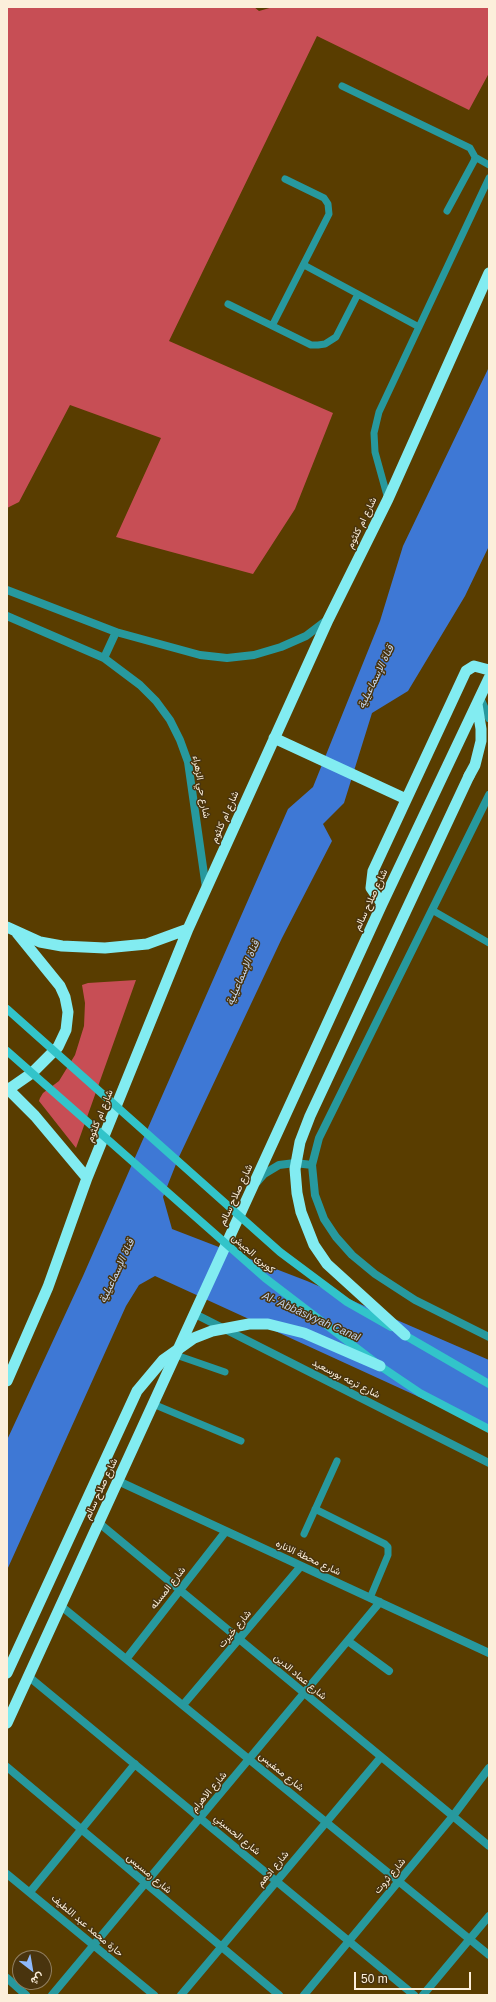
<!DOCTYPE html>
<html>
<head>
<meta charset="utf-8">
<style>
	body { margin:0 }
	#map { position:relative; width:496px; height:2002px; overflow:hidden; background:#593d00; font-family:Arial,Vazirmatn,sans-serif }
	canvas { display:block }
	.frame { position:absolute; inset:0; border:8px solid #fcefdb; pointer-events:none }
	.north { position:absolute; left:12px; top:1950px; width:40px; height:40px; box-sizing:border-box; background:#49340e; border:1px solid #917f60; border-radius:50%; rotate:149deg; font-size:11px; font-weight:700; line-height:16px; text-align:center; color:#fcefdb }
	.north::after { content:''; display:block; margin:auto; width:14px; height:18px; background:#8eb9fc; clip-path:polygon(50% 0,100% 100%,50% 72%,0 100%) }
	.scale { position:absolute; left:354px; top:1972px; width:117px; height:18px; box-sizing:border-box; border:2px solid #fcefdb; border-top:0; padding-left:5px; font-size:12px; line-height:14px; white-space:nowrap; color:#fcefdb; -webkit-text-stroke:3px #49340e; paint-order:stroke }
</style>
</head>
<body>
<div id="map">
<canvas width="496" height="2002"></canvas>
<div class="frame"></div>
<div class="north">ش</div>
<div class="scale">50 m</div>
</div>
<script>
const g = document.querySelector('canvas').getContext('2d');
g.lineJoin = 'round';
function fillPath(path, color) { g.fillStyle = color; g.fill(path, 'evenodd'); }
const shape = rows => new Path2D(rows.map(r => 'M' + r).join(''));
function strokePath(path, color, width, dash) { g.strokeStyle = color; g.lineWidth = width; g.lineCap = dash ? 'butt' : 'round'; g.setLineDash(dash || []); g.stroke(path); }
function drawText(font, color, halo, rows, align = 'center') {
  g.font = font + ' Arial,Vazirmatn,sans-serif'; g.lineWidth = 3; g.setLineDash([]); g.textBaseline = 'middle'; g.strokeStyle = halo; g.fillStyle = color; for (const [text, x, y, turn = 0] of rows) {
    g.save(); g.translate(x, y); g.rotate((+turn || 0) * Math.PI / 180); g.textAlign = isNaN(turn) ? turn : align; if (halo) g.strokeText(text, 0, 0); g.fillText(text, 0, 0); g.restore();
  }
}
const forest = shape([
	[7,7,254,7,259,11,273,7,489,7,489,73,469,110,317,36,169,341,333,413,295,509,253,574,116,537,161,438,70,405,19,502,7,508],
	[136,980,76,1148,39,1101,40,1098,43,1093,59,1081,75,1055,84,1026,85,1003,82,985,88,983]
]);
const water = shape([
	[489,367,489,546,465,596,408,691,372,713,344,803,323,824,332,841,282,938,178,1159,163,1197,172,1229,307,1281,489,1360,489,1429,155,1276,139,1285,126,1306,7,1570,7,1440,83,1276,288,809,313,787,380,621,403,546]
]);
const service = shape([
	[342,86,470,148,475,157,474,161,447,211],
	[475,157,489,165],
	[304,265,419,327],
	[228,304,311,345,318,345,325,344,336,337,358,294],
	[272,326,329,214,328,204,324,198,285,179],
	[388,499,375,452,374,433,379,412,489,178],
	[432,910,489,943],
	[176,1355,225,1372],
	[153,1404,241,1441],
	[315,1509,385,1544,388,1547,388,1555,370,1598],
	[304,1534,337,1461]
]);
const minor = shape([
	[480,698,489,718],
	[489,795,319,1138,312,1165,315,1195,324,1219,336,1237,352,1255,375,1274,415,1300,489,1337],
	[257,1182,264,1174,279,1165,295,1163,312,1165],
	[195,1314,489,1463],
	[118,1481,489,1653],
	[99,1523,489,1846],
	[61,1606,489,1955],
	[348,1641,389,1671],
	[127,1658,226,1531],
	[28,1676,414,1995],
	[183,1705,301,1566],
	[7,1767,279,1995],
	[7,1874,154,1995],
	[30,1892,135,1764],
	[7,1978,26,1995],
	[52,1995,380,1602],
	[181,1995,381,1757],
	[304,1995,453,1816,489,1768],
	[423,1995,489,1916]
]);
const tertiary = shape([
	[7,590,116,632,200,655,227,658,254,655,281,647,306,636,327,620],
	[7,616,104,658,140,685,156,701,170,720,180,740,188,762,206,888],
	[104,658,116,632]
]);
const trunk = shape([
	[274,738,406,799],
	[469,776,475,765,481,741,481,729,477,704],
	[382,904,371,888,373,871,466,671,474,666,489,670],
	[7,927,40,942,62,946,105,948,147,944,188,929],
	[7,1088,35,1116,87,1178],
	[9,1089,32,1073,58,1047,66,1030,68,1012,65,997,60,986,17,933],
	[7,1381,48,1287,87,1178,188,929,328,620,388,499,489,273],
	[7,1723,382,904,489,678]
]);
const secondaryBridge = shape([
	[7,1009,280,1252,347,1302,391,1327],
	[7,1051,265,1278,380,1366,420,1393,489,1429],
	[401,1333,489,1384]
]);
const trunkBridge = shape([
	[405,1335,327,1264,314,1245,301,1212,297,1193,295,1169,300,1142,310,1116,469,776],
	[7,1673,137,1391,163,1360,194,1338,212,1331,249,1324,268,1324,304,1333,380,1366]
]);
const streetNames = [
	["شارع ام كلثوم",362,523,-64],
	["شارع حي الزهراء",201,787,80],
	["شارع ام كلثوم",225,817,-66],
	["شارع صلاح سالم",371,900,-65],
	["شارع ام كلثوم",100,1116,-68],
	["شارع صلاح سالم",236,1195,-65],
	["كوبرى الجيش",253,1254,41],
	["شارع ترعه بورسعيد",346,1379,27],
	["شارع صلاح سالم",101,1489,-65],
	["شارع محطة الاناره",308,1558,25],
	["شارع المسله",168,1588,-52],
	["شارع خيرت",235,1629,-50],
	["شارع عماد الدين",300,1677,40],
	["شارع ممفيس",281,1772,39],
	["شارع الاهرام",209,1792,-50],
	["شارع الحسيني",237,1835,40],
	["شارع ادهم",273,1869,-50],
	["شارع رمسيس",149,1874,40],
	["شارع ثروت",390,1876,-50],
	["حارة محمد عبد اللطيف",87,1926,40]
];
const waterNames = [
	["قناة الإسماعيلية",376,677,-64],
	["قناة الإسماعيلية",243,973,-67],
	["قناة الإسماعيلية",117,1271,-65],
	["Al-ʿAbbāsiyyah Canal",311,1317,24]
];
fillPath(forest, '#c74e55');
fillPath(water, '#3e78d5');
strokePath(service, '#27999e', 7);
strokePath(minor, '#27999e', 8);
strokePath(tertiary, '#27999e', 8);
strokePath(trunk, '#82ecf1', 11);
strokePath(secondaryBridge, '#32c4ca', 8);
strokePath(trunkBridge, '#82ecf1', 11);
drawText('10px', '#fcefdb', '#49340e', streetNames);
drawText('italic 11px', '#c1d1e8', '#49340e', waterNames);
</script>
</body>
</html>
